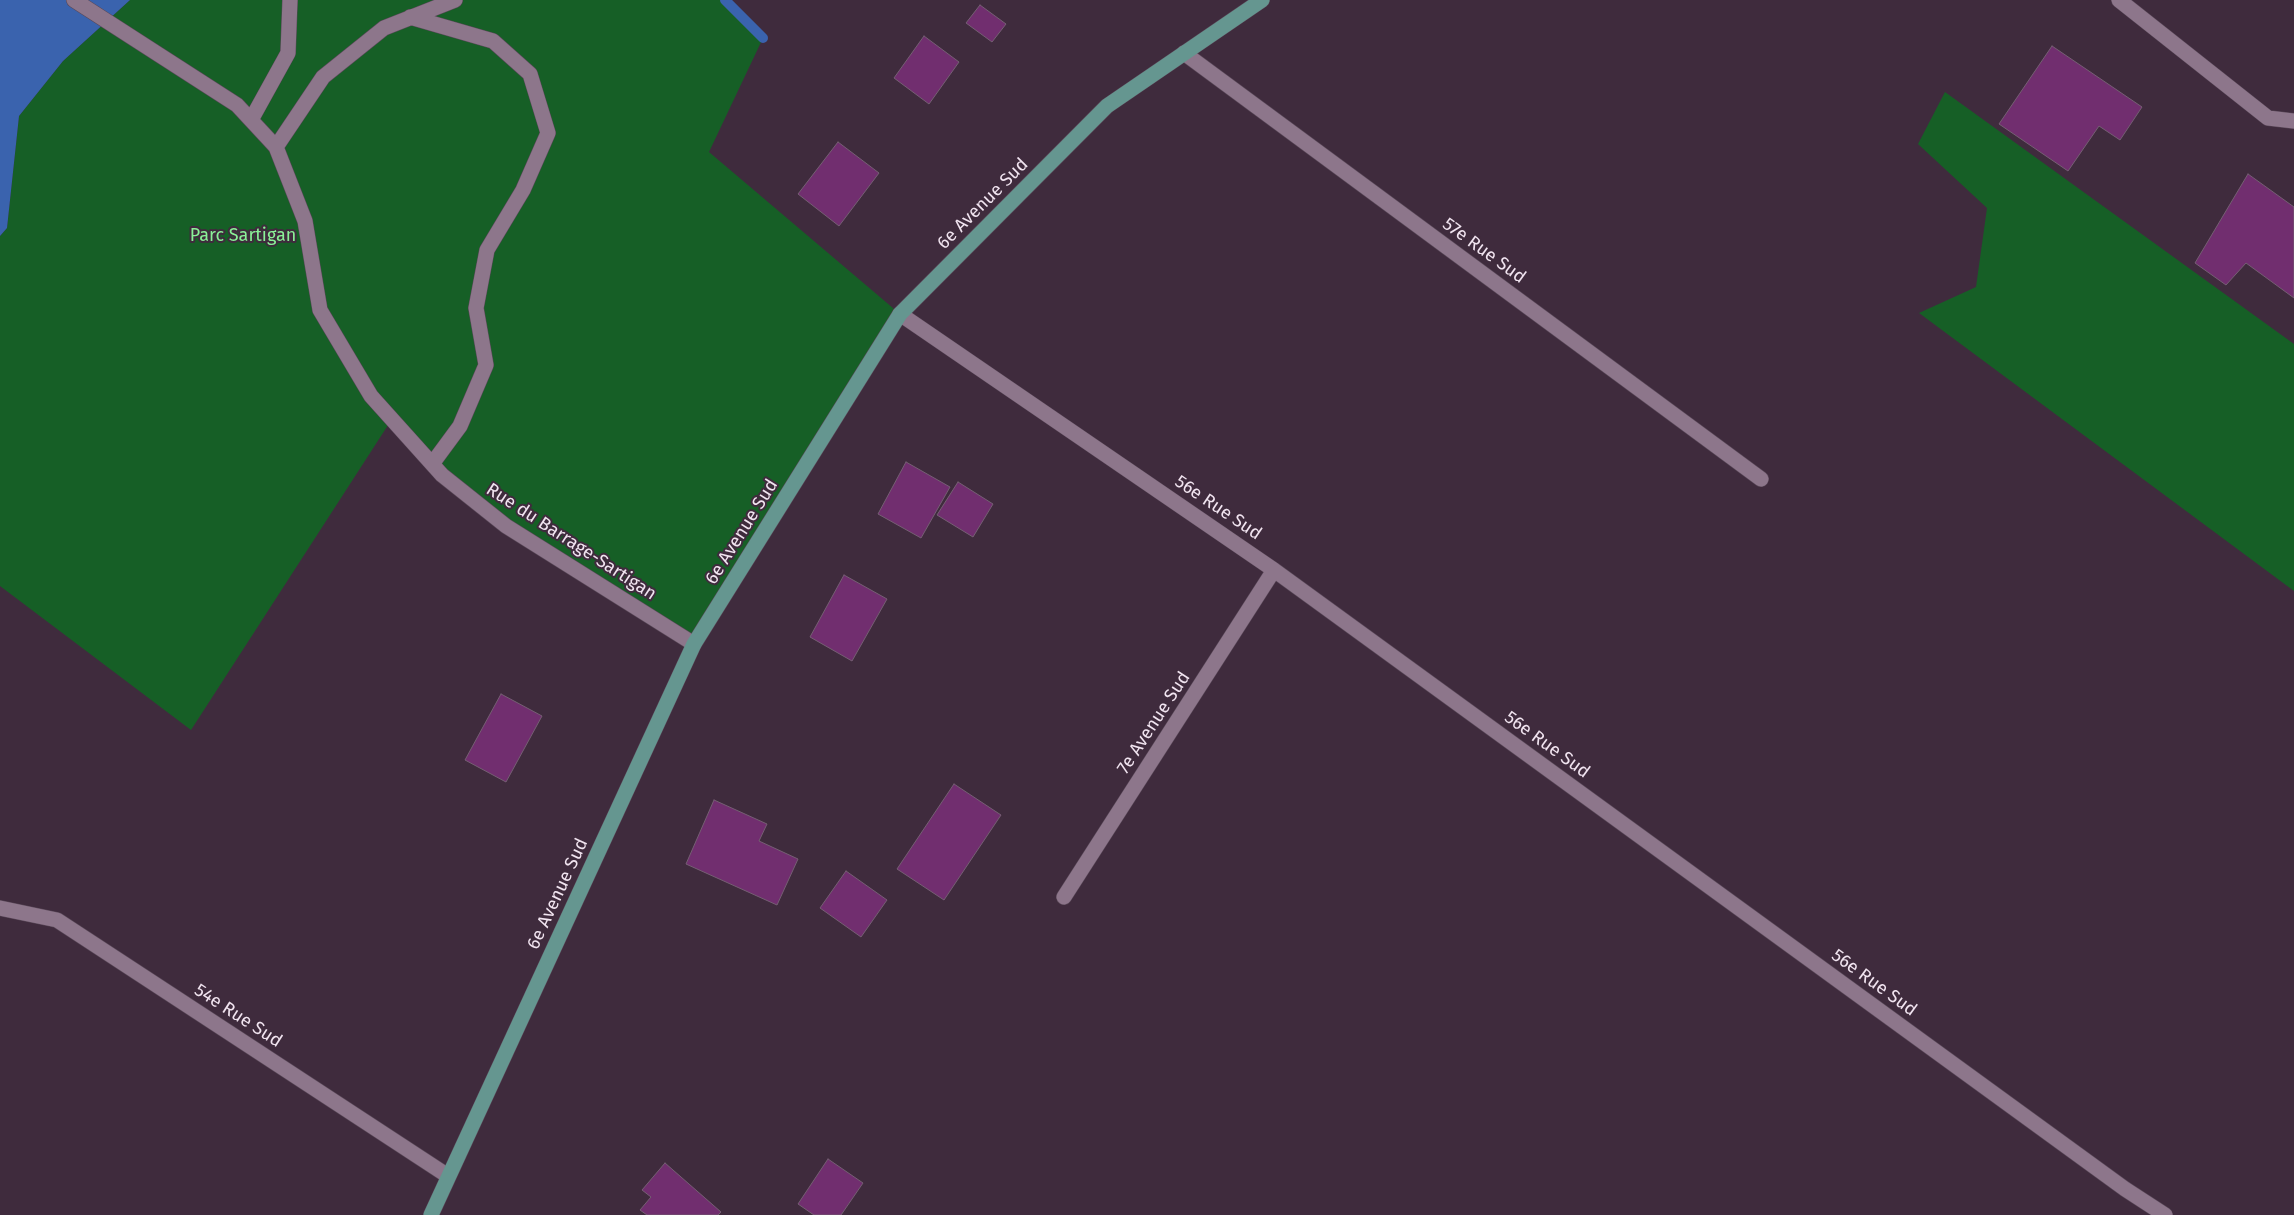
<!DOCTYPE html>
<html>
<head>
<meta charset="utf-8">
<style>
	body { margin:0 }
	canvas { display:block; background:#3f2b3d }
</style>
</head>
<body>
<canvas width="2294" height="1215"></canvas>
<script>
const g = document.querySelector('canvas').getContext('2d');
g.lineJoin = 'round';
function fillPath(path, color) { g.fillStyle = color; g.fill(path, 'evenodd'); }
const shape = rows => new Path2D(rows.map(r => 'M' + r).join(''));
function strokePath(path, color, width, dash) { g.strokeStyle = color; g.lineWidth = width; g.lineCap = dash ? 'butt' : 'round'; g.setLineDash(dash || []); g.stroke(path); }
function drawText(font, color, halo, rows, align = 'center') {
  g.font = font + ' "Fira Sans",sans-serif'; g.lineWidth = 4; g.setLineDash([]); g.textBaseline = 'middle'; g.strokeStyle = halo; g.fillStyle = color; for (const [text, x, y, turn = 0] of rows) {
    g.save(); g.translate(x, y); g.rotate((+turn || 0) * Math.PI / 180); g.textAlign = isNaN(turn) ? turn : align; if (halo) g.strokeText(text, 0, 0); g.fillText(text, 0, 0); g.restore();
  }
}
const green = shape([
	[130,0,725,0,763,38,709,152,900,314,694,644,506,526,392,419,191,730,0,586,0,236,7,228,19,116,63,61],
	[1945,92,2294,344,2294,591,1919,313,1976,287,1987,208,1918,144]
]);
const water = shape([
	[0,0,130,0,63,61,19,116,7,228,0,236]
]);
const stream = shape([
	[725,0,763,38]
]);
const building = shape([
	[980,5,1006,24,992,42,966,23,980,5],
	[924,36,959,62,929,104,894,78,924,36],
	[2052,46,2142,107,2120,140,2099,126,2068,171,1999,124,2052,46],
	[838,142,879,173,839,226,798,194,838,142],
	[2248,174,2294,207,2294,298,2246,263,2226,285,2195,263,2248,174],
	[906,462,950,487,921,538,878,514,906,462],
	[958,482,993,504,973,537,937,515,958,482],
	[844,575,887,599,852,661,810,637,844,575],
	[501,694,542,716,506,782,465,760,501,694],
	[954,784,1001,815,944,900,897,869,954,784],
	[714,800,767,824,759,841,798,859,777,905,686,864,714,800],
	[846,871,887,900,861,937,820,908,846,871],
	[828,1159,863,1183,841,1215,814,1215,798,1204,828,1159],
	[665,1163,721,1212,718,1215,647,1215,640,1210,651,1197,642,1190,665,1163]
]);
const minor = shape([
	[74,0,237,105,276,147,305,221,320,310,371,396,442,475,506,526,694,644],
	[2119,0,2268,118,2294,121],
	[410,17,493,41,530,74,548,133,523,190,487,250,476,308,486,365,460,426,432,464],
	[1184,53,1761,479],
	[251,120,288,53,290,0],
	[276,147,323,77,384,28,455,0],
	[900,314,1274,570,2125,1189,2165,1215],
	[1064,897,1274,570],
	[0,908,57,920,448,1176]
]);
const major = shape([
	[431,1215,694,644,900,314,1107,106,1262,0]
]);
const streetNames = [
	["6e Avenue Sud",983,204,-45],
	["57e Rue Sud",1484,251,36],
	["56e Rue Sud",1218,508,34],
	["6e Avenue Sud",742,532,-58],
	["Rue du Barrage-Sartigan",571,542,33],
	["7e Avenue Sud",1154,723,-57],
	["56e Rue Sud",1547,745,36],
	["6e Avenue Sud",558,894,-65],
	["56e Rue Sud",1874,983,36],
	["54e Rue Sud",238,1016,33]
];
const parkNames = [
	["Parc Sartigan",243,236]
];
fillPath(green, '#165f26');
fillPath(water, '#3a63ae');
strokePath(stream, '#3a63ae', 10);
fillPath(building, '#712e6f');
strokePath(building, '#755e73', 1);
strokePath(minor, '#5a4959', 16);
strokePath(major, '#5a4959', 16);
strokePath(minor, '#8d768b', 15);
strokePath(major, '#659690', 15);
drawText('18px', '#f1e4f0', '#3f2b3d', streetNames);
drawText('18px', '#8af197', '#3f2b3d', parkNames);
</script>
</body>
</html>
